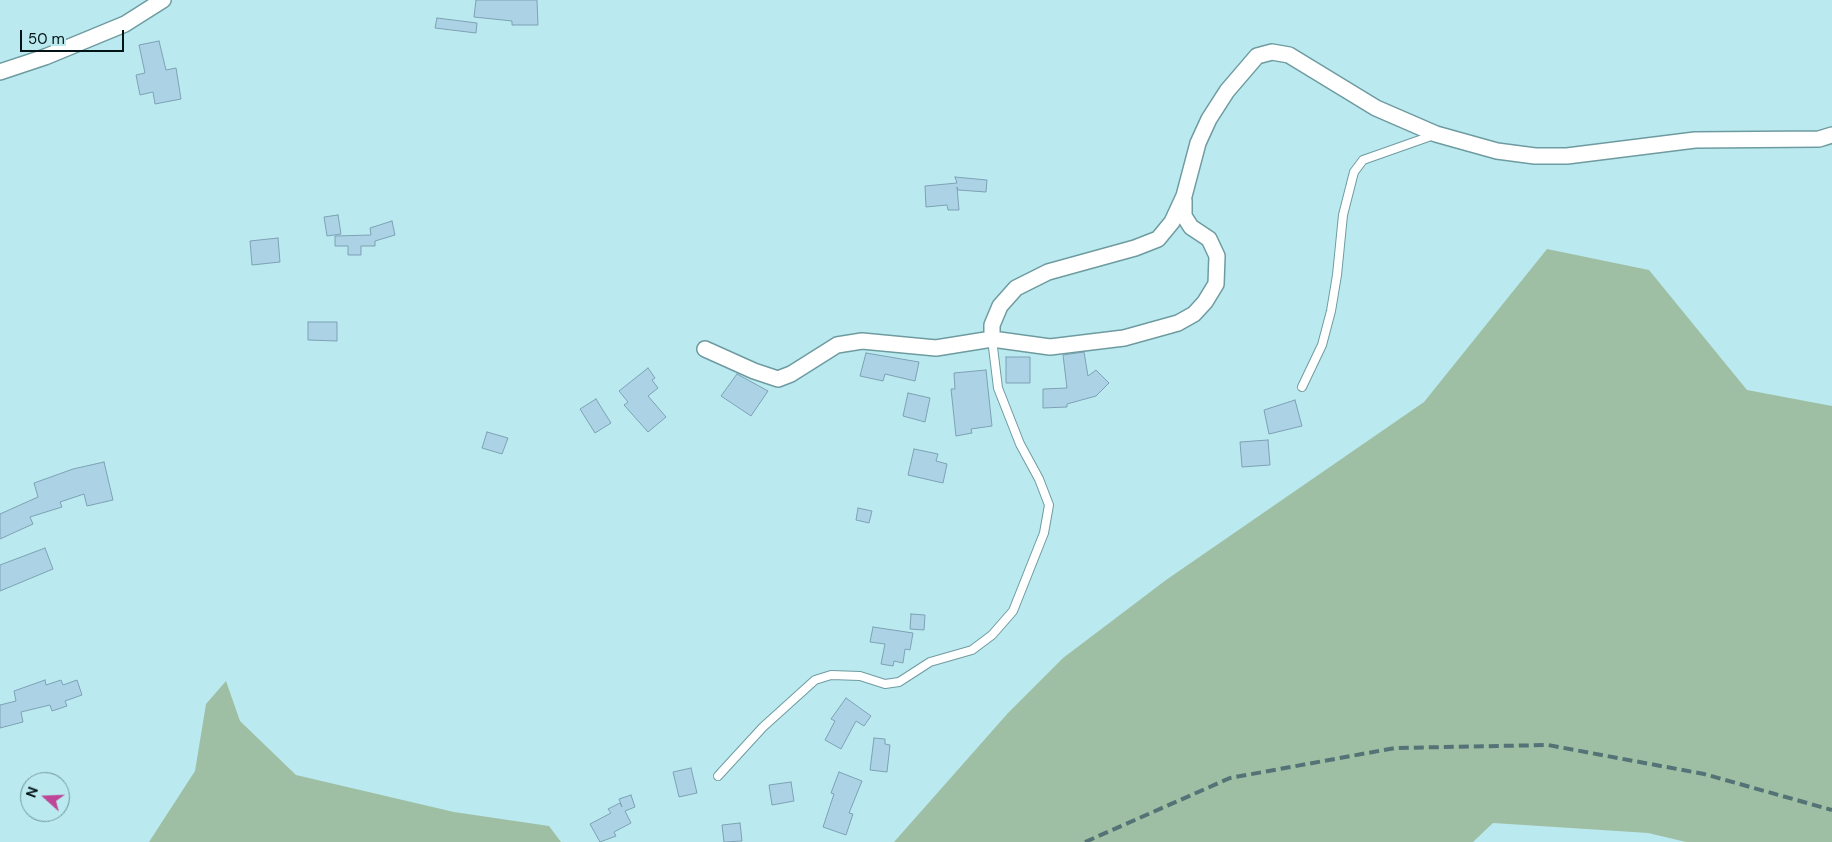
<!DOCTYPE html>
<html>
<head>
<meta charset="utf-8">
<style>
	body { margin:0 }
	#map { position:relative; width:1832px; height:842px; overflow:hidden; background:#baeaef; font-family:"DM Sans",sans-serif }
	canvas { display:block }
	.north { position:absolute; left:20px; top:772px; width:50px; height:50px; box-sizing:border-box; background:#baeaef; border:1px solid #719498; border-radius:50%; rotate:290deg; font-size:14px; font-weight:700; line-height:20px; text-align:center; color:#031416 }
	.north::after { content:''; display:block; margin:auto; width:18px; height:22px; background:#bf4597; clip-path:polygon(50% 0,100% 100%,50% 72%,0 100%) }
	.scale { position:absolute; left:20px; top:30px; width:104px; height:22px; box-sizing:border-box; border:2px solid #031416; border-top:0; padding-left:6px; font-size:15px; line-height:18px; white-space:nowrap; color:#031416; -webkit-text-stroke:4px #baeaef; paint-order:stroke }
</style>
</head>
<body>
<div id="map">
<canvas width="1832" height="842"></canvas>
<div class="north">N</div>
<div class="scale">50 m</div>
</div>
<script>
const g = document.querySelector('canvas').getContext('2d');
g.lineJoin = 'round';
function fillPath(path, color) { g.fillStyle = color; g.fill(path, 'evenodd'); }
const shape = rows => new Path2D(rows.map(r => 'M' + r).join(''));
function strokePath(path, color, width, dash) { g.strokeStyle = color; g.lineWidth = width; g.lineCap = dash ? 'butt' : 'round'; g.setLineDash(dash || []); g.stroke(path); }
const green = shape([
	[1547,249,1649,270,1747,390,1832,406,1832,842,1686,842,1648,833,1493,823,1473,842,894,842,1008,713,1063,658,1166,580,1424,402],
	[226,681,240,721,296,775,454,812,549,826,561,842,149,842,195,771,206,704]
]);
const building = shape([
	[476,0,537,0,538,25,512,25,512,21,474,17,476,0],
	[437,18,477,23,476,33,435,28,437,18],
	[159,41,166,70,176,68,181,99,155,104,153,92,140,95,136,75,145,73,139,45,159,41],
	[955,177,987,180,986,192,958,190,957,187,959,210,948,210,947,205,926,207,925,186,957,183,955,177],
	[338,215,341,234,327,236,324,217,338,215],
	[392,221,395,235,375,241,375,246,361,246,361,255,348,255,348,246,335,246,335,236,371,235,370,228,392,221],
	[278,238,280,262,252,265,250,241,278,238],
	[308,322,337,322,337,341,308,340,308,322],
	[1084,352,1088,376,1096,370,1109,383,1096,396,1067,404,1067,407,1043,408,1043,389,1067,388,1063,355,1084,352],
	[866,353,919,362,915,381,885,374,883,381,860,376,866,353],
	[1006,357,1030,357,1030,383,1006,383,1006,357],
	[648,368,655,378,652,380,658,388,648,396,666,417,648,432,624,405,628,402,619,391,648,368],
	[986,370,992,426,971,429,972,433,956,436,951,389,955,389,954,373,986,370],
	[737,374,768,391,751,416,721,396,737,374],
	[908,393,930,398,925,422,903,416,908,393],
	[596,399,611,423,595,433,580,409,596,399],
	[1295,400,1302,426,1269,434,1264,410,1295,400],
	[487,432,508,438,502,454,482,448,487,432],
	[1268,440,1270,465,1242,467,1240,442,1268,440],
	[914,449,938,454,936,461,947,464,943,483,908,475,914,449],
	[104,462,113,500,87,506,84,494,60,502,62,507,30,517,33,524,0,539,0,514,38,497,34,483,73,469,104,462],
	[858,508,872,511,869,523,856,520,858,508],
	[45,548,53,569,0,591,0,565,45,548],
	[911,614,925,615,924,630,910,629,911,614],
	[873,627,913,633,910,650,905,649,903,663,894,661,893,666,881,664,885,644,870,642,873,627],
	[45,680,46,685,61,680,63,685,77,680,82,695,65,701,67,706,52,711,50,705,21,712,23,722,0,728,0,705,16,701,14,691,45,680],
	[846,698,871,716,864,726,856,721,841,749,825,740,835,721,831,719,846,698],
	[874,738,885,739,885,744,890,745,887,772,870,770,874,738],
	[691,768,697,793,679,797,673,772,691,768],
	[839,772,862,781,849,813,853,814,846,835,823,827,834,794,831,793,839,772],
	[791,782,794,801,772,805,769,785,791,782],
	[631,795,635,807,625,811,631,823,614,832,616,836,600,842,590,824,611,813,608,809,620,803,622,807,619,799,631,795],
	[740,823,742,841,724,842,722,825,740,823]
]);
const lane = shape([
	[1302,387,1322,345,1331,311,1337,275,1343,215,1354,172,1363,160,1434,135],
	[718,776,763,727,815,680,831,675,860,676,885,684,899,682,930,662,972,650,992,635,1013,611,1044,533,1049,505,1039,479,1020,444,998,388,992,339]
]);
const street = shape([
	[0,72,45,57,125,24,163,0],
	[992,339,992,325,1000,306,1016,288,1048,272,1135,248,1158,239,1172,222,1184,196,1198,143,1209,119,1227,91,1257,56,1272,52,1289,55,1376,108,1436,134,1497,151,1535,156,1567,156,1695,140,1819,139,1832,135],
	[705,349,754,371,778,379,791,374,837,345,862,341,936,348,992,339,1050,347,1124,338,1178,323,1194,314,1205,302,1216,284,1217,256,1209,239,1191,227,1184,216,1184,200]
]);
const rail = shape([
	[1085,842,1230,778,1395,748,1548,745,1704,774,1832,810]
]);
fillPath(green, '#9fbfa5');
fillPath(building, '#acd2e6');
strokePath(building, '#7da1b4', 1);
strokePath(lane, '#6e9ba0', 10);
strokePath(street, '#6e9ba0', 18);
strokePath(lane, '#fff', 8);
strokePath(street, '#fff', 15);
strokePath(rail, '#547376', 4, [10, 5]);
</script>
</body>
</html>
